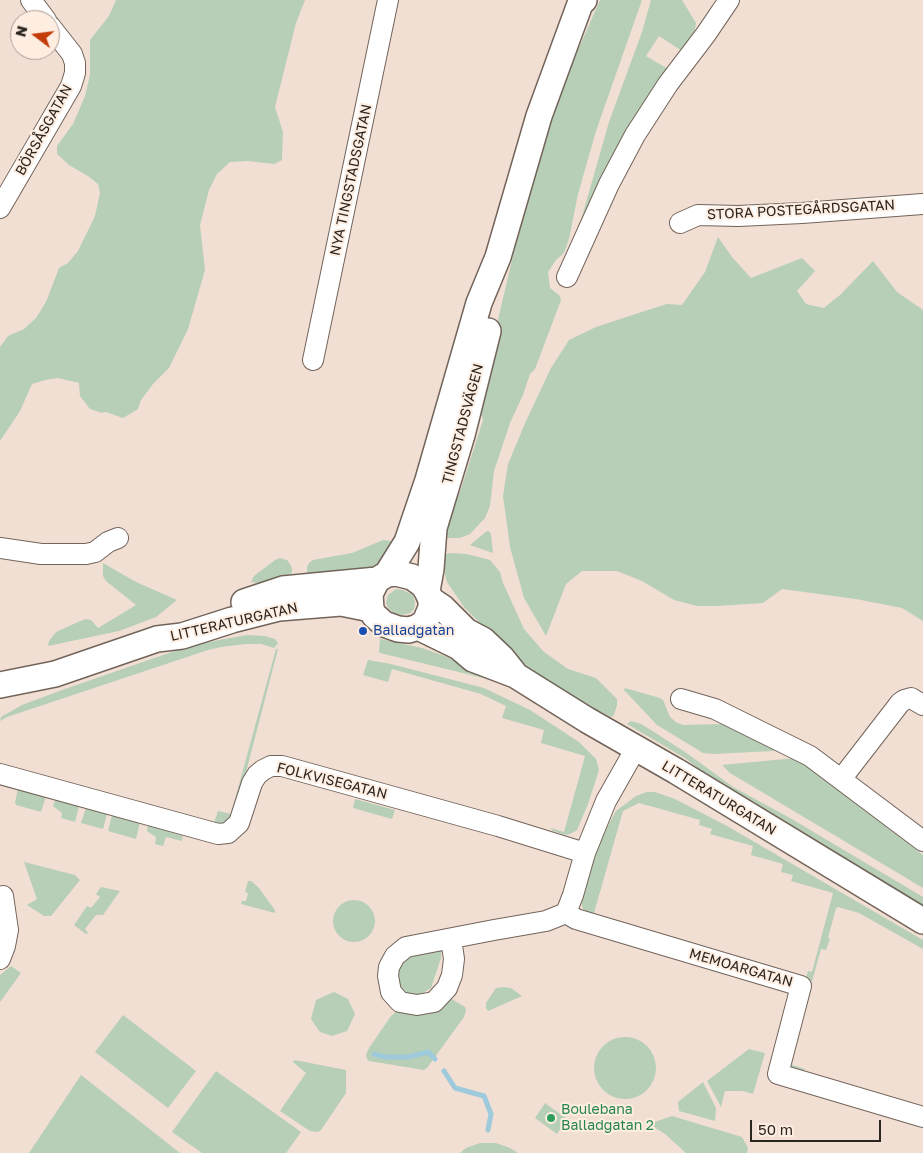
<!DOCTYPE html>
<html>
<head>
<meta charset="utf-8">
<style>
	body { margin:0 }
	#map { position:relative; width:923px; height:1153px; overflow:hidden; background:#f1dfd4; font-family:"Golos Text",sans-serif }
	canvas { display:block }
	.north { position:absolute; left:10px; top:10px; width:50px; height:50px; box-sizing:border-box; background:#feede1; border:1px solid #aa9d94; border-radius:50%; rotate:285deg; font-size:14px; font-weight:700; line-height:20px; text-align:center; color:#2b2520 }
	.north::after { content:''; display:block; margin:auto; width:18px; height:22px; background:#c33b07; clip-path:polygon(50% 0,100% 100%,50% 72%,0 100%) }
	.scale { position:absolute; left:750px; top:1120px; width:131px; height:22px; box-sizing:border-box; border:2px solid #2b2520; border-top:0; padding-left:6px; font-size:15px; line-height:18px; white-space:nowrap; color:#2b2520; -webkit-text-stroke:4px #feede1; paint-order:stroke }
</style>
</head>
<body>
<div id="map">
<canvas width="923" height="1153"></canvas>
<div class="north">N</div>
<div class="scale">50 m</div>
</div>
<script>
const g = document.querySelector('canvas').getContext('2d');
g.lineJoin = 'round';
function fillPath(path, color) { g.fillStyle = color; g.fill(path, 'evenodd'); }
const shape = rows => new Path2D(rows.map(r => 'M' + r).join(''));
function strokePath(path, color, width, dash) { g.strokeStyle = color; g.lineWidth = width; g.lineCap = dash ? 'butt' : 'round'; g.setLineDash(dash || []); g.stroke(path); }
function drawText(font, color, halo, rows, align = 'center') {
  g.font = font + ' "Golos Text",sans-serif'; g.lineWidth = 4; g.setLineDash([]); g.textBaseline = 'middle'; g.strokeStyle = halo; g.fillStyle = color; for (const [text, x, y, turn = 0] of rows) {
    g.save(); g.translate(x, y); g.rotate((+turn || 0) * Math.PI / 180); g.textAlign = isNaN(turn) ? turn : align; if (halo) g.strokeText(text, 0, 0); g.fillText(text, 0, 0); g.restore();
  }
}
const green = shape([
	[116,0,305,0,296,23,275,107,283,132,282,160,274,164,248,161,230,162,217,174,209,190,200,225,205,270,188,329,169,368,153,384,141,400,138,409,123,418,106,412,102,413,90,409,80,396,79,383,58,378,45,380,32,384,20,411,0,441,0,347,8,336,24,329,36,318,46,302,59,268,68,263,78,251,95,216,100,193,98,184,88,176,69,165,57,154,57,146,73,124,85,96,90,75,90,40,109,16],
	[600,0,642,0,596,131,578,194,569,239,564,253,556,260,548,272,550,288,560,296,561,300,535,369,530,374,523,395,510,423,494,471,490,506,485,518,470,534,460,538,448,538,445,534,449,518,461,489,483,420,482,416,476,414,522,217,551,120,567,75],
	[651,0,682,0,696,23,694,35,682,51,659,36,646,56,668,69,579,227,609,122,642,32],
	[718,237,732,257,751,278,802,258,815,271,797,291,806,304,824,308,840,295,873,261,897,292,923,310,923,621,902,608,856,599,782,589,763,603,718,606,697,606,674,600,642,581,617,571,582,571,566,584,546,636,524,598,510,547,503,496,508,464,526,421,551,368,569,340,596,327,651,309,667,304,682,305,705,272],
	[487,531,490,532,491,535,493,553,470,545],
	[383,540,398,542,388,555,372,568,359,573,307,576,307,567,309,563,313,560,352,553],
	[450,553,467,554,490,560,500,572,503,583,524,629,544,652,568,669,596,678,617,699,617,705,614,715,611,717,576,699,542,679,517,661,464,607,447,582,441,558,444,555],
	[280,558,287,560,290,564,292,568,292,573,269,581,258,583,251,582,254,576,275,560],
	[103,563,136,582,177,600,156,617,119,631,48,646,49,641,56,632,78,622,86,619,91,620,98,628,136,605,106,581,103,576],
	[396,589,403,590,413,595,415,603,414,609,410,613,402,615,394,613,388,608,386,603,388,595],
	[247,635,265,636,275,639,278,643,274,648,261,644,246,644,221,647,208,650,7,717,0,721,1,717,22,705,62,690,192,645],
	[380,639,422,648,450,658,496,681,380,653,379,652],
	[276,649,278,649,238,803,233,819,220,826,214,823,218,811,231,814],
	[368,660,391,664,484,688,530,710,579,742,596,759,599,770,588,804,577,830,570,834,566,835,553,831,550,828,564,832,585,756,541,743,544,730,502,718,506,706,481,694,392,669,388,682,363,675],
	[625,688,660,698,663,700,670,717,677,723,684,725,723,724,776,749,773,751,713,754,703,753,657,725,624,690],
	[631,721,641,724,651,730,688,754,733,787,790,818,923,897,923,908,726,791,685,758,627,724],
	[796,758,923,855,923,888,730,773,722,765],
	[18,788,46,796,41,812,16,805,15,803],
	[647,792,655,792,675,799,727,826,923,940,923,949,859,913,838,907,836,908,828,938,830,939,826,950,821,949,789,1064,805,1069,804,1073,795,1073,783,1059,808,971,812,972,833,893,791,881,793,875,781,872,783,864,751,855,753,846,710,834,712,829,699,825,700,820,639,803,623,811,594,913,608,918,607,920,588,914,583,909,581,901,593,861,606,829,616,811,636,796],
	[56,799,79,806,75,822,61,818,62,813,53,806],
	[355,799,395,810,392,819,353,808],
	[86,808,107,814,103,829,81,823],
	[112,815,140,822,136,839,108,831],
	[148,825,183,836,182,841,166,837,163,846,155,844,156,837,147,831],
	[24,862,75,875,80,880,51,916,44,916,27,905,37,899],
	[248,881,251,881,258,887,275,910,275,913,241,904,242,901,246,901,248,893,245,892],
	[101,887,120,891,103,915,96,915,85,929,88,933,86,934,74,925,87,906,91,908,100,897,96,894],
	'333 921a21 21 0 1 1 42 0a21 21 0 1 1-42 0Z',
	[441,950,441,958,431,988,421,994,412,996,404,992,397,985,395,970,405,957],
	[11,966,21,973,0,1002,0,975],
	[503,987,511,988,522,996,488,1011,486,1008,486,1003,496,988],
	[334,992,348,999,355,1014,347,1031,332,1036,320,1032,311,1019,316,1000],
	[450,998,465,1007,466,1010,464,1017,427,1068,424,1070,369,1061,367,1059,366,1055,369,1048,391,1016,397,1011,415,1014],
	[123,1015,196,1071,168,1108,95,1052],
	'594 1068a31 31 0 1 1 62 0a31 31 0 1 1-62 0Z',
	[749,1049,765,1053,753,1094,743,1091,725,1091,721,1107,707,1081],
	[294,1060,346,1070,346,1093,321,1130,318,1132,310,1131,280,1111,306,1073,293,1062],
	[216,1071,301,1132,286,1153,202,1153,172,1132],
	[81,1075,180,1153,29,1153],
	[703,1082,716,1108,715,1121,679,1111,678,1102],
	[545,1103,567,1119,557,1134,535,1118],
	[672,1116,742,1137,748,1148,747,1153,686,1153,665,1134,649,1124],
	[480,1143,496,1143,510,1148,518,1153,460,1153,466,1148]
]);
const stream = shape([
	[374,1054,385,1057,408,1057,428,1052,435,1059],
	[444,1071,455,1088,484,1096,491,1114,488,1130]
]);
const minor = shape([
	[31,0,46,20],
	[0,208,71,86,75,73,75,63,72,54,50,26],
	[680,223,698,215,738,216,802,213,923,204],
	[567,277,609,184,635,135,668,84,706,34,729,0],
	[313,360,388,0],
	[0,548,41,554,86,554,95,552,108,542,118,538],
	[681,699,715,709,810,756,923,841],
	[0,774,218,834,228,833,239,823,252,783,257,775,263,770,271,766,282,766,498,826,585,853],
	[842,778,900,703,904,700,911,698,923,705],
	[0,897,3,896,8,930,5,946,0,959],
	[566,913,576,919,801,986,778,1074,923,1117],
	[451,939,454,959,452,975,447,988,434,1002,417,1005,400,1002,391,992,388,976,389,967,395,956,406,947,494,930,546,921,566,913,573,895,585,853,606,801,636,748]
]);
const tertiary = shape([
	[387,574,407,542,428,480,479,303,498,257,539,116,580,4,584,0],
	[427,591,431,569,434,528,462,435,488,331],
	[431,600,443,608,466,631,483,640,502,658,514,673],
	[244,602,283,589,377,580],
	[418,627,425,622,431,608,431,600,427,591,423,585,412,577,396,573,387,574,377,580,370,594,371,609,374,615,384,624,398,629,409,630,418,627,459,647,473,659,515,675,587,720,676,771,923,921],
	[0,685,55,674,157,639,182,636,232,620,279,608,341,603,371,609]
]);
const markers = [
	[363,631,5,"#1a4fb4"],
	[551,1118,5,"#2e9e5b"]
];
const streetNames = [
	["BÖRSÅSGATAN",44,130,-61],
	["NYA TINGSTADSGATAN",351,180,-78],
	["STORA POSTEGÅRDSGATAN",801,210,-3],
	["TINGSTADSVÄGEN",463,424,-75],
	["LITTERATURGATAN",234,622,-13],
	["FOLKVISEGATAN",332,781,14],
	["LITTERATURGATAN",719,798,31],
	["MEMOARGATAN",741,968,16]
];
const transitNames = [
	["Balladgatan",373,631]
];
const leisureNames = [
	["Boulebana",561,1110],
	["Balladgatan 2",561,1126]
];
fillPath(green, '#b6cfb6');
strokePath(stream, '#9ecadc', 5);
strokePath(minor, '#73645a', 22);
strokePath(tertiary, '#73645a', 28);
strokePath(minor, '#fff', 20);
strokePath(tertiary, '#fff', 25);
for (const [x, y, r, color] of markers) { const dot = new Path2D(); dot.arc(x, y, r, 0, 2 * Math.PI); g.fillStyle = color; g.fill(dot); strokePath(dot, '#feede1', 2); }
drawText('14px', '#2b2520', '#feede1', streetNames);
drawText('14px', '#164399', '#feede1', transitNames, 'left');
drawText('14px', '#27864d', '#feede1', leisureNames, 'left');
</script>
</body>
</html>
